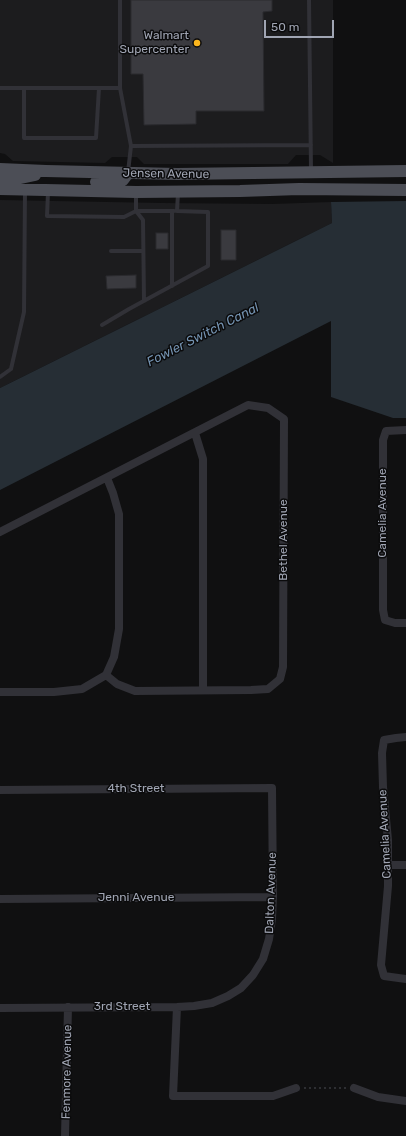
<!DOCTYPE html>
<html>
<head>
<meta charset="utf-8">
<style>
	body { margin:0 }
	#map { position:relative; width:406px; height:1136px; overflow:hidden; background:#101011; font-family:Rubik,sans-serif }
	canvas { display:block }
	.scale { position:absolute; left:264px; top:20px; width:70px; height:18px; box-sizing:border-box; border:2px solid #a0a5b3; border-top:0; padding-left:5px; font-size:12px; line-height:14px; white-space:nowrap; color:#a0a5b3; -webkit-text-stroke:3px #0b0b0c; paint-order:stroke }
</style>
</head>
<body>
<div id="map">
<canvas width="406" height="1136"></canvas>
<div class="scale">50 m</div>
</div>
<script>
const g = document.querySelector('canvas').getContext('2d');
g.lineJoin = 'round';
function fillPath(path, color) { g.fillStyle = color; g.fill(path, 'evenodd'); }
const shape = rows => new Path2D(rows.map(r => 'M' + r).join(''));
function strokePath(path, color, width, dash) { g.strokeStyle = color; g.lineWidth = width; g.lineCap = dash ? 'butt' : 'round'; g.setLineDash(dash || []); g.stroke(path); }
function drawText(font, color, halo, rows, align = 'center') {
  g.font = font + ' Rubik,sans-serif'; g.lineWidth = 3; g.setLineDash([]); g.textBaseline = 'middle'; g.strokeStyle = halo; g.fillStyle = color; for (const [text, x, y, turn = 0] of rows) {
    g.save(); g.translate(x, y); g.rotate((+turn || 0) * Math.PI / 180); g.textAlign = isNaN(turn) ? turn : align; if (halo) g.strokeText(text, 0, 0); g.fillText(text, 0, 0); g.restore();
  }
}
const built = shape([
	[0,0,333,0,333,163,320,155,296,155,288,164,144,164,137,157,112,157,105,163,13,161,5,154,0,153],
	[0,200,162,203,272,204,331,202,332,223,0,388]
]);
const water = shape([
	[406,201,406,418,393,418,331,397,331,321,0,490,0,388,332,223,331,202]
]);
const building = shape([
	[131,0,272,0,272,11,263,12,264,111,196,111,196,124,144,125,143,74,131,74,131,0],
	[221,230,236,230,236,260,221,260,221,230],
	[156,233,168,233,168,249,156,249,156,233],
	[136,275,136,288,107,289,106,276,136,275]
]);
const path = shape([
	[304,1088,347,1088]
]);
const service = shape([
	[309,0,311,170],
	[0,88,24,88,24,138,96,138,99,88,120,88,120,0],
	[24,88,99,88],
	[120,88,131,146,311,145],
	[128,172,131,146],
	[48,192,47,216,124,217,136,211,143,220,144,301],
	[136,194,136,211,174,211],
	[111,251,143,251],
	[172,286,172,211],
	[102,325,129,309,208,266,208,212,177,211,178,193],
	[0,377,11,369,24,312,25,191]
]);
const minor = shape([
	[406,430,386,431,383,440,383,610,385,620,395,623,406,623],
	[195,433,203,459,203,690],
	[0,532,248,405,268,408,284,419,283,667,280,679,268,689,251,690,135,691,117,684,106,675],
	[0,692,54,692,82,689,106,675,114,657,119,629,119,514,113,493,107,478],
	[406,737,396,738,384,740,382,753,383,787,388,840,388,886,381,965,384,976,406,979],
	[0,790,272,788,273,897,272,919,269,939,263,959,253,975,241,988,228,996,212,1003,194,1006,177,1007,0,1008],
	[388,865,406,865],
	[0,899,273,897],
	[177,1007,173,1096,273,1096,296,1088],
	[354,1088,378,1097,406,1101],
	[65,1136,68,1007]
]);
const primary = shape([
	[0,169,46,171,177,174,406,171],
	[0,179,16,179,35,175],
	[96,182,118,182,123,180,126,176,127,173],
	[0,189,136,192,240,191,299,189,406,190]
]);
const markers = [
	[197,43,4,"#fcb61d"]
];
const poiNames = [
	["Walmart",189,36],
	["Supercenter",189,50]
];
const streetNames = [
	["Jensen Avenue",166,174,1],
	["Camelia Avenue",383,513,-90],
	["Bethel Avenue",284,540,-90],
	["4th Street",136,789],
	["Camelia Avenue",385,834,-93],
	["Dalton Avenue",271,893,-88],
	["Jenni Avenue",136,898],
	["3rd Street",122,1007],
	["Fenmore Avenue",67,1072,-89]
];
const waterNames = [
	["Fowler Switch Canal",203,335,-27]
];
fillPath(built, '#1c1c1e');
fillPath(water, '#262e35');
fillPath(building, '#3a3a3f');
strokePath(building, '#2a2a2e', 1);
strokePath(path, '#37383e', 1.5, [2, 3]);
strokePath(service, '#313137', 4);
strokePath(minor, '#313137', 8);
strokePath(primary, '#4c4e56', 12);
for (const [x, y, r, color] of markers) { const dot = new Path2D(); dot.arc(x, y, r, 0, 2 * Math.PI); g.fillStyle = color; g.fill(dot); strokePath(dot, '#0b0b0c', 1.5); }
drawText('12px', '#a0a5b3', '#0b0b0c', poiNames, 'right');
drawText('12px', '#a0a5b3', '#0b0b0c', streetNames);
drawText('italic 13px', '#7493b1', '#0b0b0c', waterNames);
</script>
</body>
</html>
